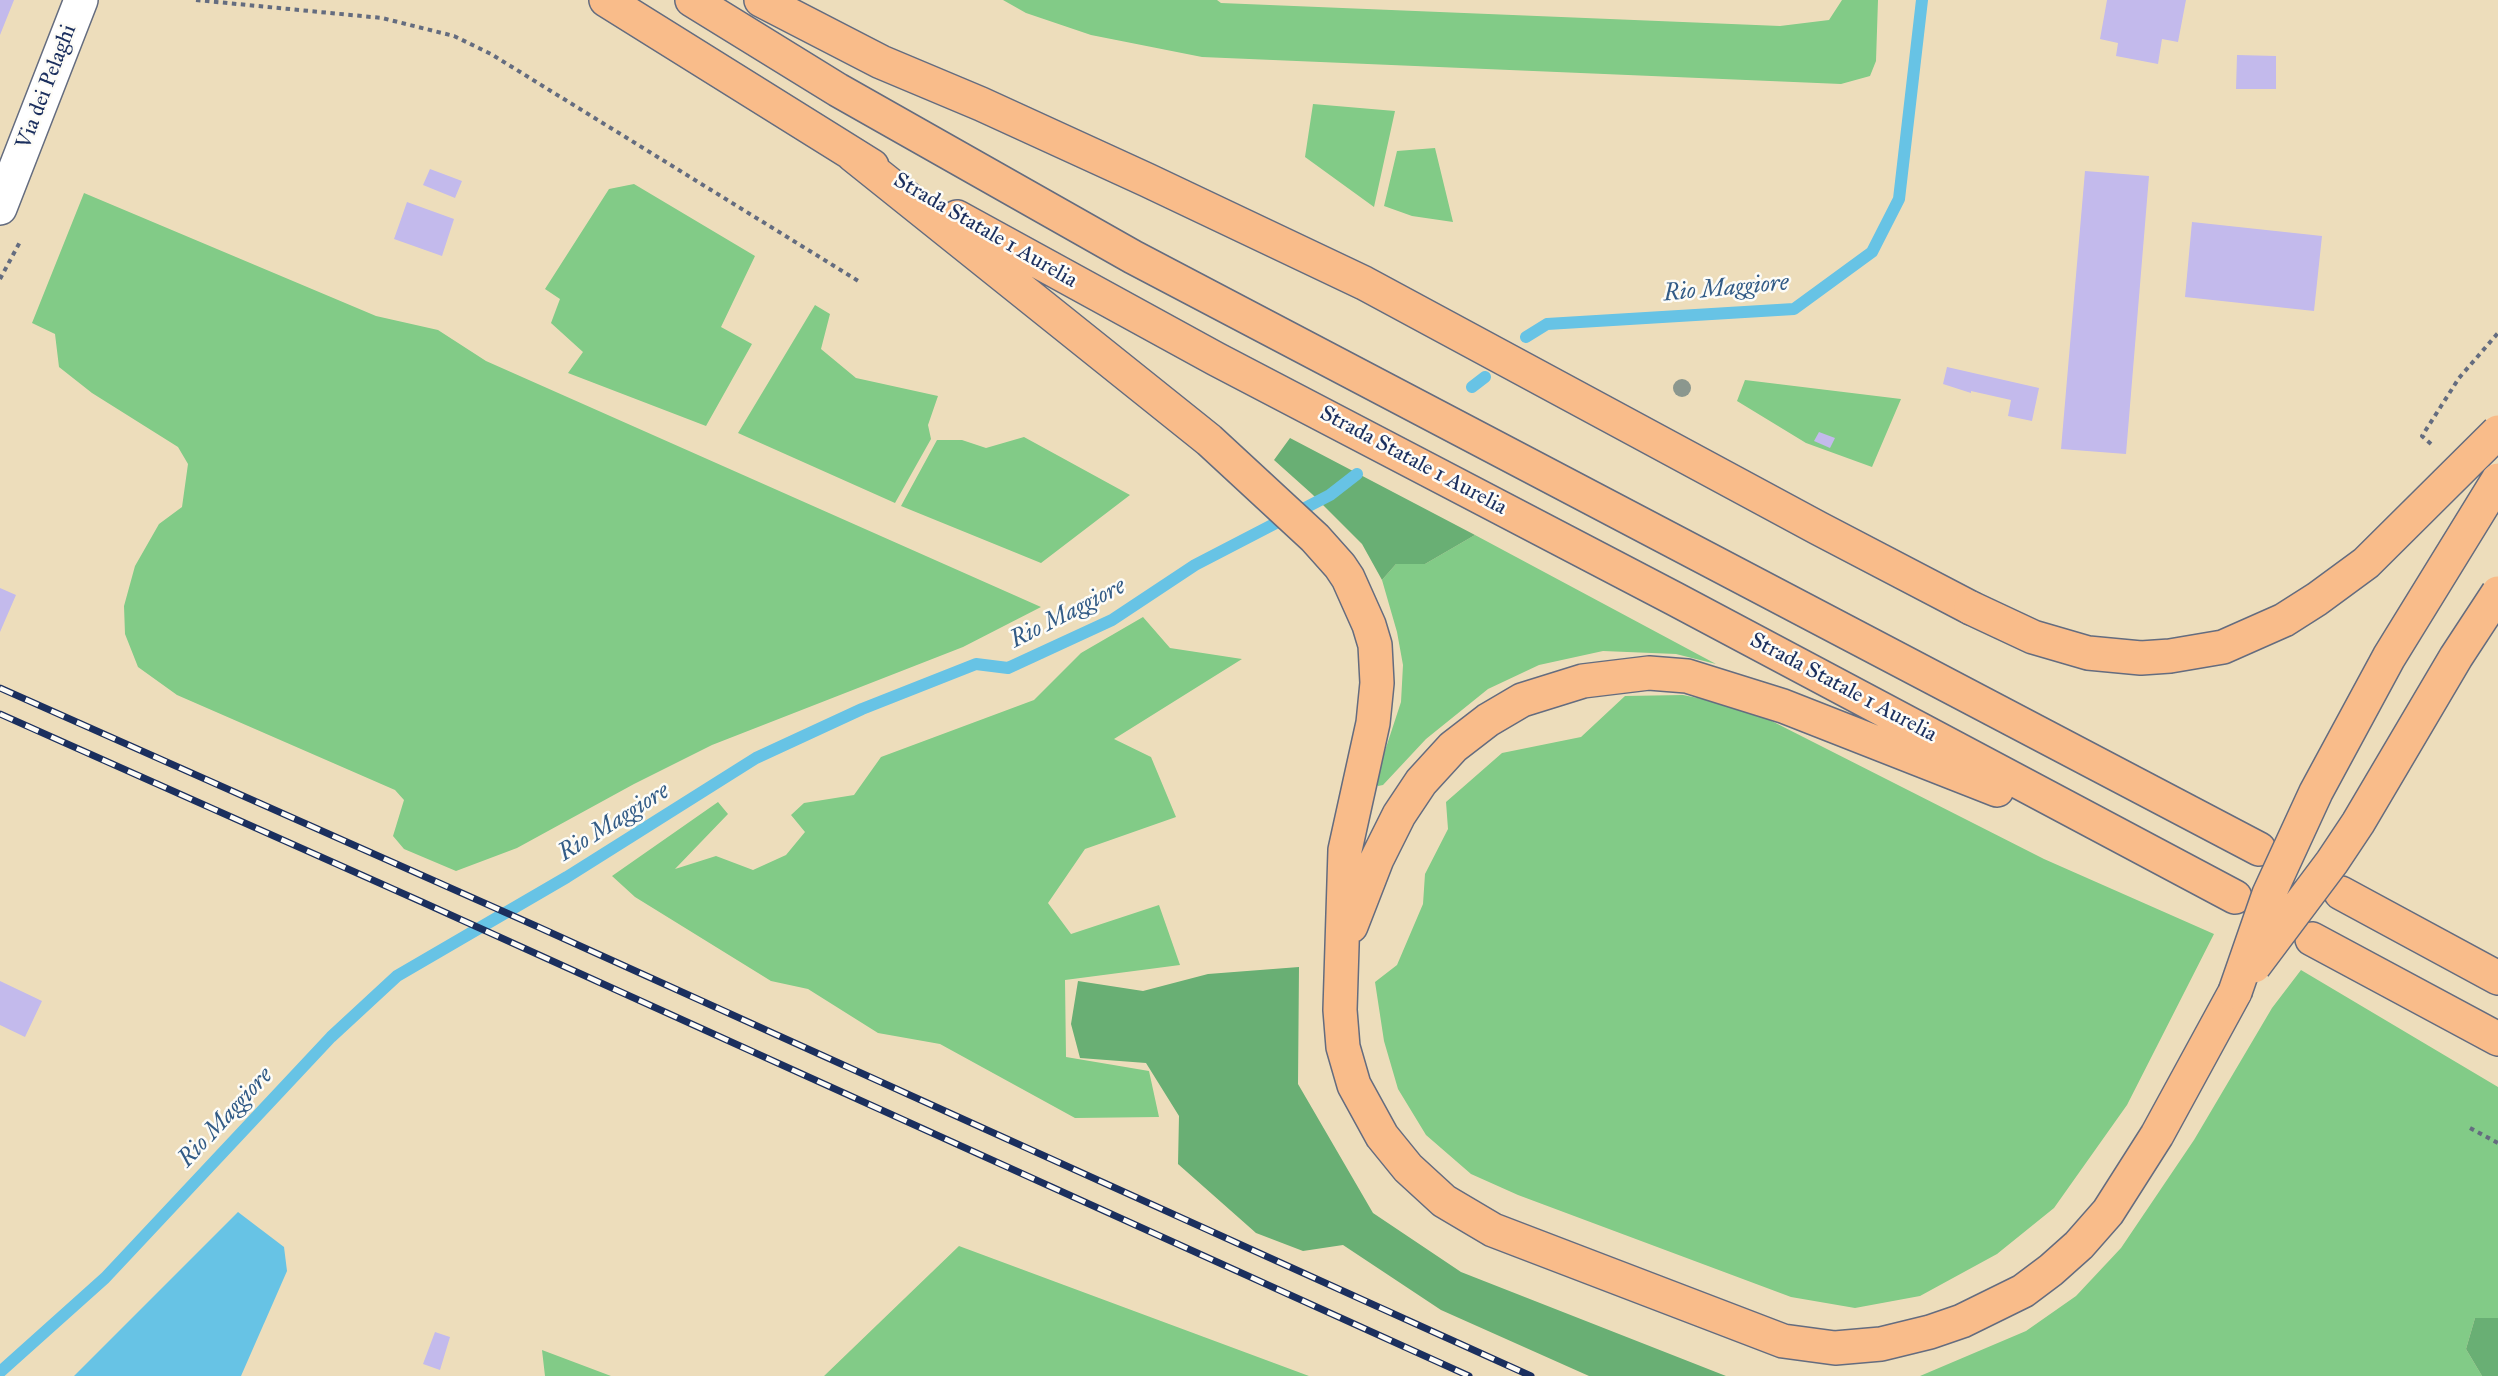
<!DOCTYPE html>
<html>
<head>
<meta charset="utf-8">
<style>
	body { margin:0 }
	canvas { display:block; background:#edddbb }
</style>
</head>
<body>
<canvas width="2498" height="1376"></canvas>
<script>
const g = document.querySelector('canvas').getContext('2d');
g.lineJoin = 'round';
function fillPath(path, color) { g.fillStyle = color; g.fill(path, 'evenodd'); }
const shape = rows => new Path2D(rows.map(r => 'M' + r).join(''));
function strokePath(path, color, width, dash) { g.strokeStyle = color; g.lineWidth = width; g.lineCap = dash ? 'butt' : 'round'; g.setLineDash(dash || []); g.stroke(path); }
function drawText(font, color, halo, rows, align = 'center') {
  g.font = font + ' "IM FELL Great Primer",serif'; g.lineWidth = 5; g.setLineDash([]); g.textBaseline = 'middle'; g.strokeStyle = halo; g.fillStyle = color; for (const [text, x, y, turn = 0] of rows) {
    g.save(); g.translate(x, y); g.rotate((+turn || 0) * Math.PI / 180); g.textAlign = isNaN(turn) ? turn : align; if (halo) g.strokeText(text, 0, 0); g.fillText(text, 0, 0); g.restore();
  }
}
const green = shape([
	[1003,0,1217,0,1221,3,1780,26,1829,20,1842,0,1878,0,1876,61,1870,76,1841,84,1202,57,1091,35,1026,13],
	[1313,104,1395,111,1374,207,1305,157],
	[1435,148,1453,222,1412,216,1384,206,1397,151],
	[634,184,755,256,721,327,752,344,706,426,568,373,583,352,551,323,560,299,545,289,609,189],
	[84,193,376,316,438,330,486,361,1041,607,963,647,712,745,634,784,517,848,456,871,404,849,393,836,404,800,395,790,177,695,138,667,125,634,124,606,135,566,159,524,182,507,188,464,178,447,92,393,59,367,55,334,32,323],
	[815,305,830,314,821,349,856,378,938,396,928,425,931,439,895,503,738,433],
	[1745,380,1901,399,1872,467,1806,443,1737,401],
	[1024,437,1130,495,1041,563,901,506,937,440,962,440,986,448],
	[1475,535,1716,664,1676,654,1603,651,1539,665,1488,689,1426,739,1383,785,1378,786,1375,781,1401,702,1403,665,1397,632,1382,580,1396,564,1425,564],
	[1143,617,1170,648,1242,659,1114,739,1151,757,1176,817,1085,849,1048,903,1071,934,1159,905,1180,965,1065,980,1066,1057,1149,1071,1159,1117,1075,1118,940,1044,878,1033,808,989,771,981,635,897,612,876,718,802,728,814,675,869,716,856,753,870,786,855,805,832,791,815,804,803,854,795,881,757,1034,700,1081,653],
	[1683,695,1746,708,2044,859,2214,934,2127,1105,2054,1208,1997,1254,1920,1296,1855,1308,1791,1297,1518,1195,1471,1174,1426,1135,1398,1089,1384,1041,1375,982,1397,965,1423,904,1425,874,1448,829,1446,802,1502,753,1581,737,1625,696],
	[2301,970,2498,1087,2498,1318,2475,1318,2466,1349,2482,1376,1920,1376,2026,1331,2076,1296,2121,1248,2194,1140,2272,1008],
	[959,1246,1309,1376,824,1376],
	[542,1350,611,1376,545,1376]
]);
const forest = shape([
	[1290,438,1475,535,1425,564,1396,564,1382,580,1362,544,1312,494,1274,460],
	[1299,967,1298,1084,1373,1213,1461,1272,1726,1376,1589,1376,1441,1310,1343,1245,1303,1251,1256,1233,1178,1164,1179,1116,1146,1063,1080,1058,1071,1024,1078,981,1143,991,1208,974],
	[2475,1318,2498,1318,2498,1376,2482,1376,2466,1349]
]);
const water = shape([
	[238,1212,284,1247,287,1271,241,1376,74,1376]
]);
const stream = shape([
	[1526,337,1547,324,1794,309,1872,252,1899,199,1922,0],
	[1472,387,1485,377],
	[0,1372,105,1278,331,1037,397,976,567,877,756,758,862,709,976,664,1008,668,1112,620,1195,565,1330,495,1357,474]
]);
const building = shape([
	[0,0,14,0,0,35],
	[2107,0,2186,0,2178,42,2162,39,2158,64,2116,56,2118,43,2100,39],
	[2237,55,2276,56,2276,89,2236,89],
	[430,169,462,181,455,198,423,185],
	[2085,171,2149,176,2126,454,2061,449],
	[407,202,454,219,442,256,394,239],
	[2192,222,2322,236,2314,311,2185,297],
	[1947,367,2039,388,2032,421,2008,416,2011,400,1971,391,1971,393,1943,384],
	[1819,432,1835,438,1830,448,1814,441],
	[0,588,16,595,0,632],
	[0,981,42,1001,25,1037,0,1025],
	[435,1332,450,1337,440,1370,423,1364]
]);
const path = shape([
	[196,0,382,18,454,36,491,54,860,282],
	[0,279,21,240],
	[2431,444,2422,436,2459,378,2498,333],
	[2470,1128,2498,1143]
]);
const tertiary = shape([
	[0,208,81,0]
]);
const trunk = shape([
	[606,0,872,166],
	[692,0,838,90,1133,257,2259,849],
	[761,0,881,62,981,104,1147,180,1364,283,1818,528,1971,608],
	[853,155,1209,440,1315,538,1340,566,1348,578,1369,625,1375,645,1377,683,1373,723,1345,850,1340,1010,1343,1047,1354,1085,1382,1136,1408,1168,1444,1201,1493,1230,1783,1341,1835,1348,1881,1344,1930,1332,1962,1321,2023,1291,2051,1270,2079,1245,2108,1212,2157,1135,2235,992],
	[957,217,1216,359,1675,599,2235,897],
	[2341,893,2498,978],
	[1351,926,1377,859,1399,815,1421,782,1453,747,1488,720,1522,700,1583,681,1649,673,1687,676,1783,706,1997,790],
	[2312,939,2498,1039]
]);
const rail = shape([
	[0,688,536,926,1531,1376],
	[0,714,422,902,1469,1376]
]);
const trunkBridge = shape([
	[1971,608,2033,637,2088,653,2141,658,2170,656,2223,647,2284,620,2317,599,2366,563,2498,432],
	[2254,966,2332,862,2358,823,2456,657,2498,593],
	[2235,992,2269,894,2316,792,2389,657,2498,480]
]);
const trees = [
	[1682,388]
];
const streetNames = [
	["Via dei Pelaghi",47,87,-69],
	["Strada Statale 1 Aurelia",985,231,30],
	["Strada Statale 1 Aurelia",1413,461,28],
	["Strada Statale 1 Aurelia",1843,688,28]
];
const waterNames = [
	["Rio Maggiore",1726,289,-5],
	["Rio Maggiore",1068,614,-27],
	["Rio Maggiore",614,823,-32],
	["Rio Maggiore",226,1118,-47]
];
fillPath(green, '#82cb87');
fillPath(forest, '#69af74');
fillPath(water, '#67c3e5');
strokePath(stream, '#67c3e5', 12);
fillPath(building, '#c3baec');
strokePath(tertiary, '#646c7f', 36);
strokePath(trunk, '#646c7f', 36);
strokePath(path, '#646c7f', 4, [4.5, 4.5]);
strokePath(tertiary, '#fff', 33);
strokePath(trunk, '#f9bc8a', 33);
strokePath(rail, '#1b2f5e', 7);
strokePath(rail, '#fdfcf7', 4.5, [14]);
strokePath(trunkBridge, '#646c7f', 36, []);
strokePath(trunkBridge, '#f9bc8a', 33);
g.fillStyle = '#8b978e';
for (const [x, y] of trees) { g.beginPath(); g.arc(x, y, 9, 0, 2 * Math.PI); g.fill(); }
drawText('22px', '#1b2f5e', '#fdfcf7', streetNames);
drawText('italic 24px', '#325b86', '#fdfcf7', waterNames);
</script>
</body>
</html>
